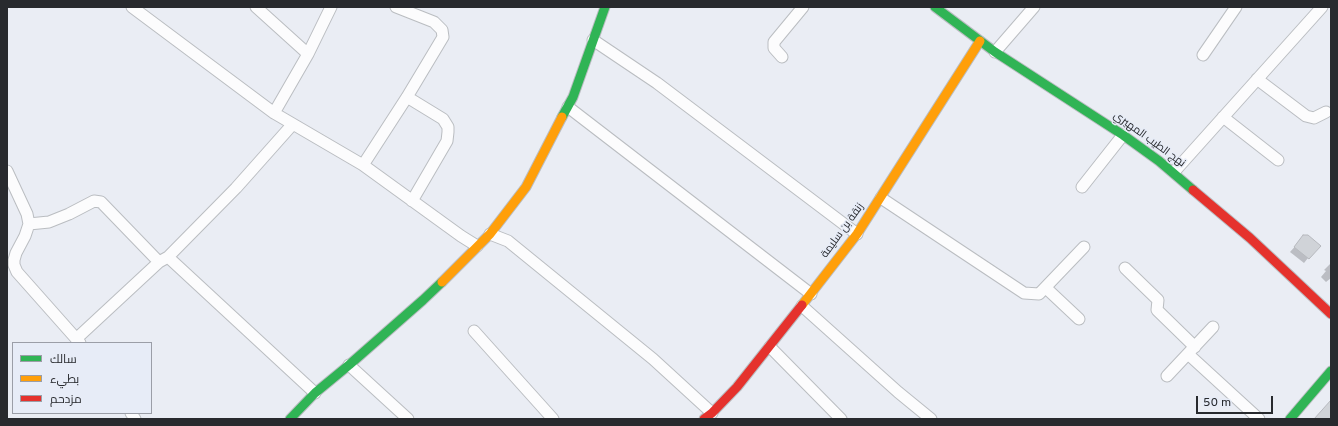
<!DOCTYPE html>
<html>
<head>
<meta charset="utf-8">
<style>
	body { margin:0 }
	#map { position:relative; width:1338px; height:426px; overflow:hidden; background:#eaedf4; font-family:Overpass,Cairo,sans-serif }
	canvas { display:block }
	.frame { position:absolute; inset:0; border:8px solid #282a2e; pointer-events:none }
	.legend { position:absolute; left:12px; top:342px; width:140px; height:72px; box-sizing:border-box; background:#e7ecf7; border:1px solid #9b9ea7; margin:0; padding:5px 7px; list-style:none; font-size:12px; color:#282a2e }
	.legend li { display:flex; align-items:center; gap:8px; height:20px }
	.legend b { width:20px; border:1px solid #9b9ea7 }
	.scale { position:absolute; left:1196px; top:396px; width:77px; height:18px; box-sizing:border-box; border:2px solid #282a2e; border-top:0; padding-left:5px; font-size:12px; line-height:14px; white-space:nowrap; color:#282a2e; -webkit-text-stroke:3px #e7ecf7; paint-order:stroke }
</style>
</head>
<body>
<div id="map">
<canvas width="1338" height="426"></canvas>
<div class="frame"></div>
<ul class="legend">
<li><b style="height:5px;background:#30b455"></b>سالك</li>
<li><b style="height:5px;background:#ff9f0a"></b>بطيء</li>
<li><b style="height:5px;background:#e5322d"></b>مزدحم</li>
</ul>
<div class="scale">50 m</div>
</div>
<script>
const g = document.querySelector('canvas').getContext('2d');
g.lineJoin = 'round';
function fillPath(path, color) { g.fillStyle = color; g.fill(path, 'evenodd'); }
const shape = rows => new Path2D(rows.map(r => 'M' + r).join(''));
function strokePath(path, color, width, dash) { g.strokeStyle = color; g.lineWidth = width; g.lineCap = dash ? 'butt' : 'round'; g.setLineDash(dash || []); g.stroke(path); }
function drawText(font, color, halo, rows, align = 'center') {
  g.font = font + ' Overpass,Cairo,sans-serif'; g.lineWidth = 3; g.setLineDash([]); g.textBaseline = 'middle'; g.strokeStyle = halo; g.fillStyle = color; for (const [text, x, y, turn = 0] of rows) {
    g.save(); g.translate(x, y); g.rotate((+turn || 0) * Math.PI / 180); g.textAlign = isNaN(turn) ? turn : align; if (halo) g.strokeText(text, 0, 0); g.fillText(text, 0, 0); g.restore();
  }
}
const shadow = shape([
	[1299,242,1308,258,1304,263,1290,252],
	[1331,263,1331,278,1326,282,1321,277,1326,271,1324,270]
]);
const building = shape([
	[1303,235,1308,235,1321,246,1309,259,1294,247,1303,235],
	[1331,400,1331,419,1314,419,1331,400]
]);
const street = shape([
	[132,7,274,113,363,165,461,236,477,246],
	[256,7,308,54],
	[593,40,657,83,857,234],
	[995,52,1034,7],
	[1203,55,1236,7],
	[782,57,774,48,774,42,803,7],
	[1257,79,1306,116,1314,118,1326,112],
	[407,97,443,119,448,127,448,132,447,141,412,201],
	[568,107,811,294],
	[274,113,308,54,331,7],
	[1223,117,1278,160],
	[363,165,407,97,443,37,442,30,434,22,396,7],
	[7,171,27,214,29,224,25,236,16,253,14,260,14,265,17,272,80,343],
	[1174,172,1322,7],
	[1082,187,1123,135],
	[881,198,1024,293,1039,294,1084,247],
	[29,224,49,222,69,214,94,201,101,202,159,262],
	[490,234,508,241,653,359,712,413],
	[168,257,315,393],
	[1125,268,1158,300,1157,310,1195,347],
	[1046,288,1079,319],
	[802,306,898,392,931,419],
	[474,331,553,419],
	[76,339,159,262,168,257,236,188,292,125],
	[770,347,841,419],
	[1188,354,1259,419],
	[349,365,408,419],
	[1167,376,1213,327],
	[131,413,135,419]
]);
const fast = shape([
	[935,7,995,52,1123,135,1159,161,1193,190],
	[562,117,573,97,605,7],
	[290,419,315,393,349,365,423,300,442,282],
	[1290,419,1331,371]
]);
const slow = shape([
	[442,282,490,234,526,187,562,117],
	[802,305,857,234,980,41]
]);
const jam = shape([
	[1193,190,1250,238,1331,314],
	[704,419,712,413,737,387,802,305]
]);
const streetNames = [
	["نهج الطيب المهيري",1149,140,36],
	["زنقة بن سليمة",843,231,-54]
];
fillPath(shadow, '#0003');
fillPath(building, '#d0d3d8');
strokePath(building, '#b6b8bd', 1);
strokePath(street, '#babdc1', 13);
strokePath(fast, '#babdc1', 11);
strokePath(slow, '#babdc1', 11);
strokePath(jam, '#babdc1', 11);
strokePath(street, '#fcfcfd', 11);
strokePath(fast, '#30b455', 9);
strokePath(slow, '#ff9f0a', 9);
strokePath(jam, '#e5322d', 9);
drawText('11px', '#282a2e', '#e7ecf7', streetNames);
</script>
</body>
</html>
